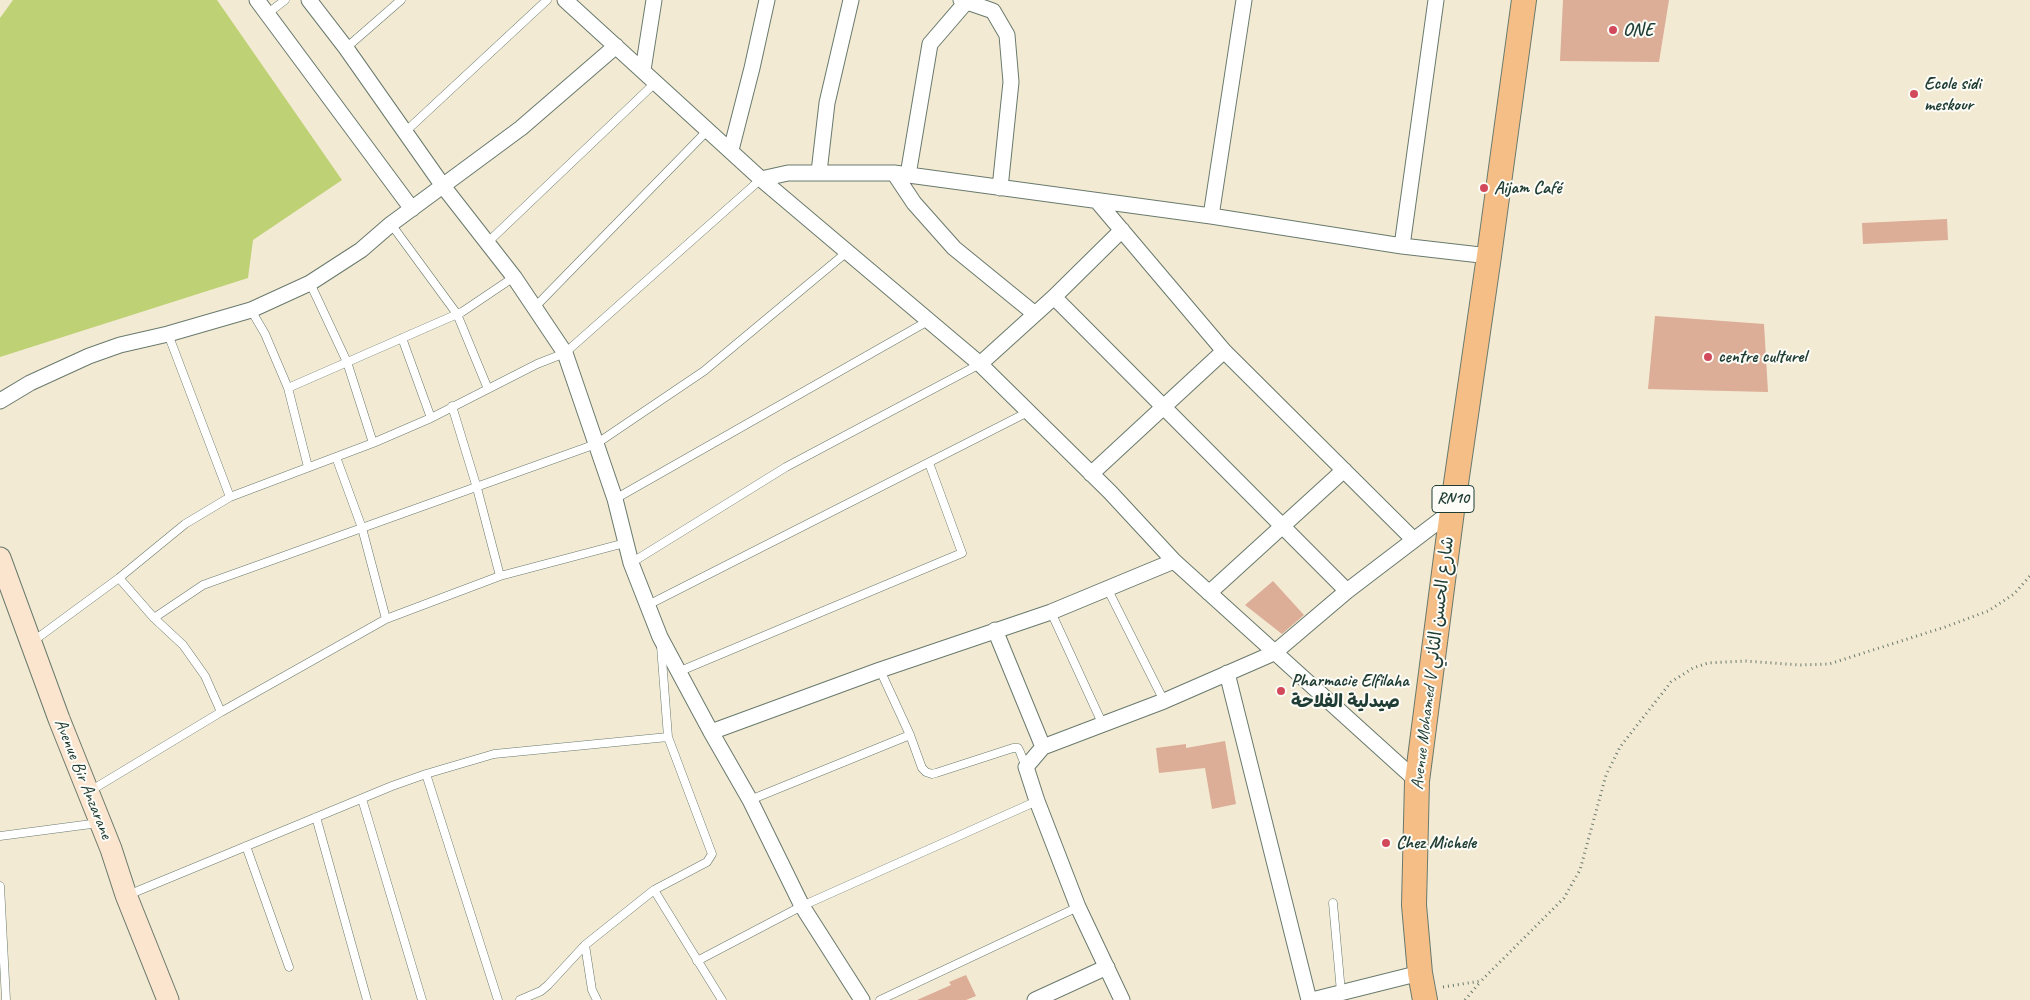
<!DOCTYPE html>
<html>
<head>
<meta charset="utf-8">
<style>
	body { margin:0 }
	canvas { display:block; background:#f3ead4 }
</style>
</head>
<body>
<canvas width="2030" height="1000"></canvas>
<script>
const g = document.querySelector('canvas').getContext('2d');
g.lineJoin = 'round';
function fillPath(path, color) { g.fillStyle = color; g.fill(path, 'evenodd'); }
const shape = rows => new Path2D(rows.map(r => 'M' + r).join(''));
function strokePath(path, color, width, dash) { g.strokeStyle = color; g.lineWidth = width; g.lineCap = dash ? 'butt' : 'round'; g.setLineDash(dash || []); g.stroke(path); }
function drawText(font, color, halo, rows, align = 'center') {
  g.font = font + ' Caveat,"Playpen Sans Arabic",sans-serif'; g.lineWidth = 4; g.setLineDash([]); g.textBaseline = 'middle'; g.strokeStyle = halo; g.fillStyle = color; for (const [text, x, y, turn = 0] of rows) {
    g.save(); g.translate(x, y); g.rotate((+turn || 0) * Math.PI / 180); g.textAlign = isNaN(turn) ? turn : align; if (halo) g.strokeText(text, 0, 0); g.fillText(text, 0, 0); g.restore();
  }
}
const green = shape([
	[13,0,217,0,342,180,253,240,248,278,0,357,0,18]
]);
const building = shape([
	[1563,0,1669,0,1659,62,1560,61],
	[1947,219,1948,240,1863,244,1862,223],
	[1655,316,1764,324,1768,392,1648,389],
	[1273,581,1304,615,1282,634,1245,605],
	[1225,741,1236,804,1212,809,1205,768,1159,773,1156,748,1186,744,1186,748],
	[966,975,976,996,966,1000,917,1000,951,985,949,982]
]);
const path = shape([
	[1443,987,1481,981,1564,898,1580,870,1606,775,1620,747,1671,682,1693,668,1708,663,1745,661,1800,665,1829,664,1945,627,1988,611,2014,594,2030,576],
	[1465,1000,1481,981]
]);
const lane = shape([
	[267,14,285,0],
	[346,48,401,0],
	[405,132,547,0],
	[391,224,457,314,488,389],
	[487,243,655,83],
	[310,283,347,362,373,443],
	[534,308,707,131],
	[251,310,265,334,288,388,308,467],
	[168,334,230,497],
	[402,338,431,418],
	[288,388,462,312,514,277],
	[452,406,477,488,500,576],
	[336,457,362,528,386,619],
	[615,499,928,321],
	[631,563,786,467,980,364],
	[119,578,154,618,183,645,205,676,221,712],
	[1108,590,1164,701],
	[648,605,1028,412],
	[1051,612,1103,725],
	[154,618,203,585,596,444,704,371,847,252],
	[32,642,119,578,185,524,230,497,373,443,431,418,537,364,565,353,761,179],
	[880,670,910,735,922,768,926,772,932,774,936,773,1013,748,1018,748,1020,752,1026,767],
	[678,672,962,553,929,463],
	[426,774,498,1000],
	[90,791,221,712,386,619,500,576,625,543],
	[362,799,422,1000],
	[750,800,910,735],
	[316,817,367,1000],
	[0,836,99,823],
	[246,846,289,967],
	[0,886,6,1000],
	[654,890,707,862,712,854,668,737,661,646],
	[128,895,392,786,426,774,494,754,668,737],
	[1333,903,1341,992],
	[697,961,802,906,1037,801],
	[520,1000,541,991,548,985,585,945],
	[597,1000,592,990,585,945,654,890,722,1000],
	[880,1000,1078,907]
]);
const street = shape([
	[257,0,412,209],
	[309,0,346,48,443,186,514,277,565,353,615,499,631,563,660,637,711,732,880,670,1051,612,1174,561],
	[565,0,761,179,980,364,1110,492,1174,561,1417,781],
	[961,0,993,11,1007,35,1011,82,1000,188],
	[643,70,654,0],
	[731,150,752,68,767,0],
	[819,172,827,103,851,0],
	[894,173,914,203,954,248,1035,314],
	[908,175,930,44,967,1],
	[761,179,788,173,894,173,1211,216,1402,246,1489,256],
	[1097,201,1224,351,1413,539],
	[1211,216,1244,0],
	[1402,246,1436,0],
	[1054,297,1347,591],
	[980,364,1054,297,1122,230],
	[0,401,30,383,89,356,120,345,168,334,251,310,310,283,361,250,391,224,521,128,616,46],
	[1091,474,1224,351],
	[1209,593,1344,470],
	[995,630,1043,747],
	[1227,673,1309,1000],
	[711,732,750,800,802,906,862,1000],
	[1035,1000,1107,967],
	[1122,1000,1078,907,1037,801,1026,767,1043,747,1164,701,1274,653,1347,591,1452,511],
	[1312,1000,1420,973]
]);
const secondary = shape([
	[0,558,59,719,111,849,126,895,168,1000]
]);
const primary = shape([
	[1425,1000,1420,973,1414,905,1417,781,1452,511,1489,256,1524,0]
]);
const markers = [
	[1613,30,5,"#d1495b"],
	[1914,94,5,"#d1495b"],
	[1484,188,5,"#d1495b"],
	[1708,357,5,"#d1495b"],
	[1281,691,5,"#d1495b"],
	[1386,843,5,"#d1495b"]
];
const shields = [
	[1453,499,42]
];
const shieldNames = [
	["RN10",1453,499]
];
const poiNames = [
	["ONE",1623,30],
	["Ecole sidi",1924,84],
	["meskour",1924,105],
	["Aijam Café",1494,188],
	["centre culturel",1718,357],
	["Pharmacie Elfilaha",1291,681],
	["صيدلية الفلاحة",1291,702],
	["Chez Michele",1396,843]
];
const streetNames = [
	["Avenue Mohamed V شارع الحسن الثاني",1433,663,-83],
	["Avenue Bir Anzarane",83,779,68]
];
fillPath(green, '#bed174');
fillPath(building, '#dcad97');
strokePath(lane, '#697a6c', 9);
strokePath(street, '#697a6c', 17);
strokePath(secondary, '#697a6c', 23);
strokePath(primary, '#697a6c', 26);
strokePath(path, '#697a6c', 3, [1, 4]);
strokePath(lane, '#fff', 8);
strokePath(street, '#fff', 15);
strokePath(secondary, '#fbe5cf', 21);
strokePath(primary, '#f6be87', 24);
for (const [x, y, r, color] of markers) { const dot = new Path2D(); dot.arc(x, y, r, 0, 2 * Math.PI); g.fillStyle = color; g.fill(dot); strokePath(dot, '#fdfcf7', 2); }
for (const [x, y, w] of shields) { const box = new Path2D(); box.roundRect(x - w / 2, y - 13.5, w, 27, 4); g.fillStyle = '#fdfcf7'; g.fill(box); strokePath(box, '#1f3d34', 1); }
drawText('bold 16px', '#1f3d34', null, shieldNames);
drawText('bold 18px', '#1f3d34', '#fdfcf7', poiNames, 'left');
drawText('18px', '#1f3d34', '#fdfcf7', streetNames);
</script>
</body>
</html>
